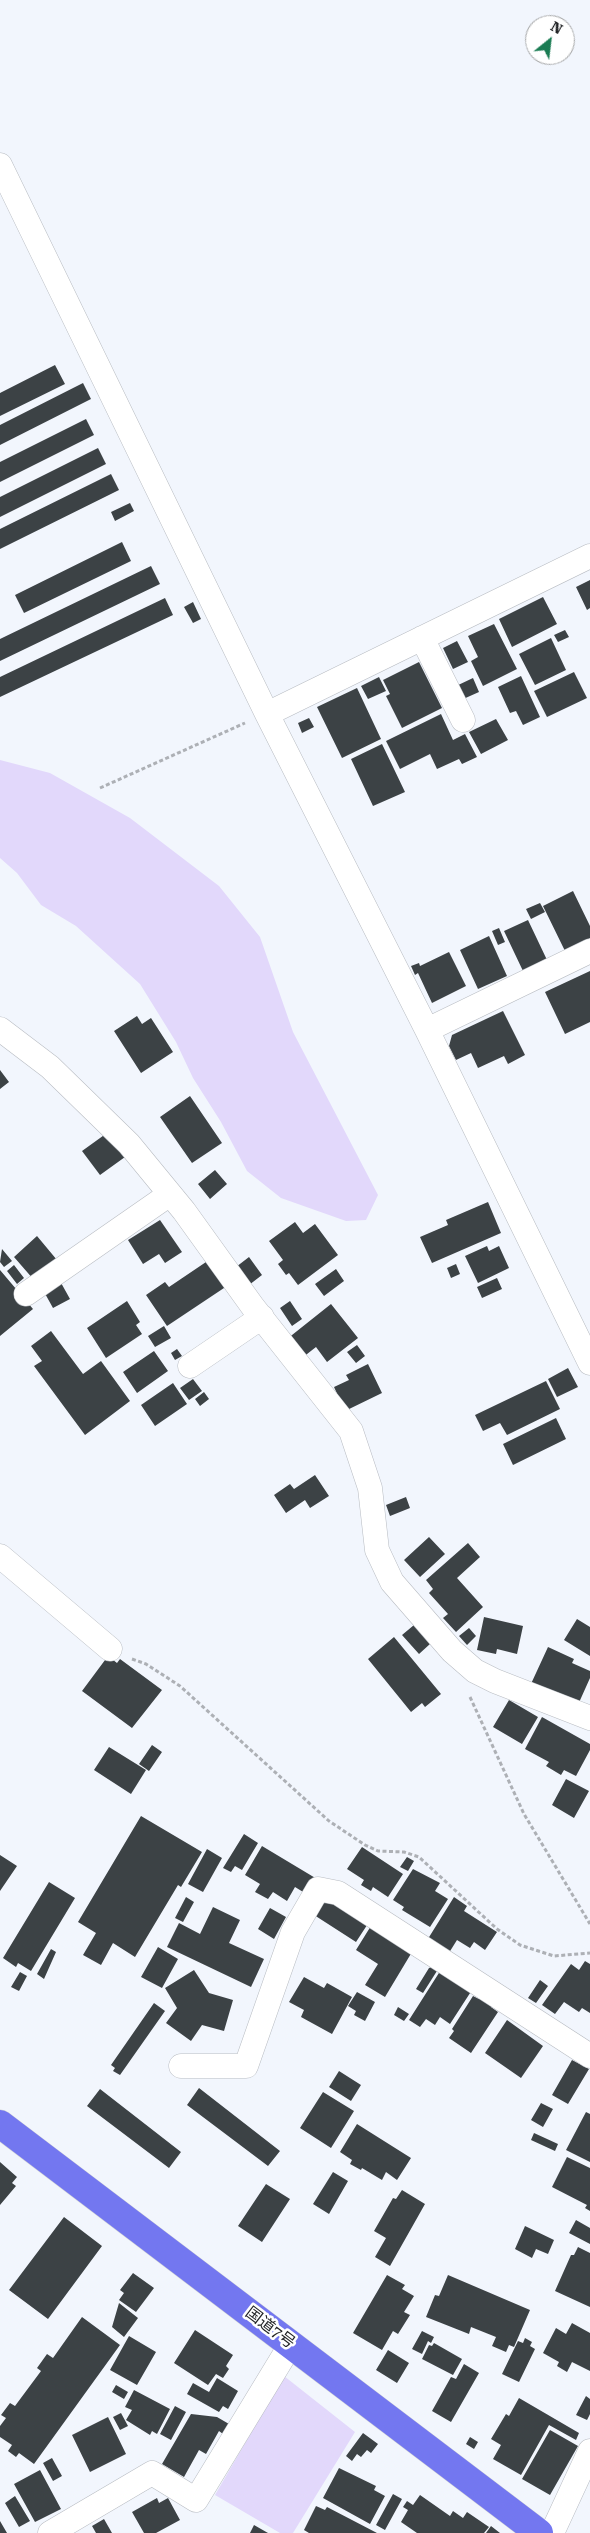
<!DOCTYPE html>
<html>
<head>
<meta charset="utf-8">
<style>
	body { margin:0 }
	#map { position:relative; width:590px; height:2533px; overflow:hidden; background:#f2f6fd; font-family:"Roboto Serif",serif }
	canvas { display:block }
	.north { position:absolute; left:525px; top:15px; width:50px; height:50px; box-sizing:border-box; background:#fff; border:1px solid #a5a6a7; border-radius:50%; rotate:29deg; font-size:14px; font-weight:700; line-height:20px; text-align:center; color:#1f2123 }
	.north::after { content:''; display:block; margin:auto; width:18px; height:22px; background:#1a7c53; clip-path:polygon(50% 0,100% 100%,50% 72%,0 100%) }
</style>
</head>
<body>
<div id="map">
<canvas width="590" height="2533"></canvas>
<div class="north">N</div>
</div>
<script>
const g = document.querySelector('canvas').getContext('2d');
g.lineJoin = 'round';
function fillPath(path, color) { g.fillStyle = color; g.fill(path, 'evenodd'); }
const shape = rows => new Path2D(rows.map(r => 'M' + r).join(''));
function strokePath(path, color, width, dash) { g.strokeStyle = color; g.lineWidth = width; g.lineCap = dash ? 'butt' : 'round'; g.setLineDash(dash || []); g.stroke(path); }
function drawText(font, color, halo, rows, align = 'center') {
  g.font = font + ' "Roboto Serif","Noto Sans JP",serif'; g.lineWidth = 5; g.setLineDash([]); g.textBaseline = 'middle'; g.strokeStyle = halo; g.fillStyle = color; for (const [text, x, y, turn = 0] of rows) {
    g.save(); g.translate(x, y); g.rotate((+turn || 0) * Math.PI / 180); g.textAlign = isNaN(turn) ? turn : align; if (halo) g.strokeText(text, 0, 0); g.fillText(text, 0, 0); g.restore();
  }
}
const green = shape([
	[0,760,50,773,130,818,219,886,260,937,293,1032,378,1195,366,1220,346,1221,281,1198,247,1171,221,1122,193,1078,176,1042,140,984,76,926,41,905,17,873,0,858],
	[284,2376,355,2432,293,2533,280,2533,215,2495]
]);
const building = shape([
	[55,365,65,384,0,416,0,393],
	[83,383,91,399,0,445,0,425],
	[86,419,94,435,0,482,0,462],
	[98,448,106,464,0,517,0,497],
	[111,474,119,490,0,549,0,529],
	[130,503,134,511,115,521,111,512],
	[122,542,131,561,24,613,15,595],
	[151,566,160,584,0,661,0,639],
	[590,580,590,608,587,610,576,587],
	[543,597,557,624,512,647,499,619],
	[165,598,173,615,0,697,0,677],
	[193,602,201,619,193,623,184,607],
	[494,624,517,669,483,686,471,661,478,657,468,636],
	[565,630,569,637,558,642,554,635],
	[551,638,566,670,535,685,519,654],
	[457,641,468,662,453,669,443,648],
	[419,662,442,708,402,728,386,696,390,694,383,680],
	[574,672,587,698,547,717,534,691],
	[521,676,540,717,523,725,516,711,510,713,498,687],
	[379,677,386,691,368,699,361,686],
	[473,678,479,692,461,700,454,687],
	[357,688,381,739,342,758,317,707],
	[441,714,453,740,465,734,477,757,462,764,459,759,437,769,430,754,400,769,386,741],
	[309,718,314,727,302,733,298,723],
	[496,719,508,740,481,754,469,732],
	[382,744,405,792,373,806,351,759],
	[573,891,590,926,590,938,565,951,543,906],
	[540,903,545,912,531,919,526,909],
	[528,920,547,960,523,971,504,931],
	[499,928,505,942,498,945,492,931],
	[489,936,507,976,478,989,460,950],
	[449,952,466,986,432,1003,418,973,415,975,411,966,419,963,420,966],
	[590,971,590,1022,565,1034,545,992],
	[503,1011,525,1055,508,1064,504,1056,478,1068,471,1053,456,1060,449,1046,452,1035],
	[137,1016,142,1024,151,1018,173,1052,141,1073,114,1031],
	[0,1070,9,1082,0,1089],
	[190,1096,222,1143,192,1163,160,1117],
	[107,1133,125,1157,100,1175,82,1151],
	[215,1170,227,1184,210,1199,198,1184],
	[488,1202,501,1233,432,1263,420,1237,448,1225,446,1220],
	[160,1220,182,1252,165,1263,159,1254,143,1264,128,1240],
	[295,1222,303,1233,315,1224,338,1255,298,1285,289,1273,286,1275,278,1264,283,1260,269,1241],
	[37,1236,57,1260,34,1280,14,1257],
	[487,1246,489,1251,499,1246,509,1268,478,1283,465,1256],
	[2,1249,12,1261,4,1267,0,1262],
	[249,1257,262,1275,249,1285,236,1267],
	[209,1260,227,1286,167,1326,146,1295,165,1282,169,1287],
	[456,1264,460,1274,451,1278,447,1268],
	[14,1265,24,1278,17,1284,7,1271],
	[336,1269,344,1281,324,1296,315,1284],
	[0,1270,33,1309,0,1336],
	[497,1278,502,1289,482,1298,477,1287],
	[60,1281,70,1299,53,1308,43,1290],
	[127,1301,140,1322,136,1325,142,1334,106,1358,87,1328],
	[290,1301,302,1319,292,1326,280,1308],
	[331,1304,358,1338,327,1362,316,1347,302,1358,287,1339],
	[164,1326,171,1338,155,1347,148,1336],
	[51,1331,83,1374,101,1361,130,1401,85,1435,34,1366,42,1361,31,1346],
	[357,1345,365,1356,356,1363,347,1352],
	[177,1349,182,1356,175,1360,171,1353],
	[154,1351,168,1371,137,1393,123,1372],
	[368,1364,382,1393,345,1411,334,1387,349,1380,346,1375],
	[568,1368,578,1387,557,1397,548,1379],
	[193,1379,202,1391,189,1400,180,1388],
	[546,1381,560,1409,507,1435,500,1423,483,1431,475,1415],
	[173,1383,187,1404,155,1426,141,1405],
	[204,1392,209,1399,200,1406,195,1399],
	[556,1418,566,1439,513,1465,503,1444],
	[315,1475,329,1496,310,1508,305,1500,286,1513,274,1495,290,1484,294,1489],
	[406,1497,410,1508,390,1516,386,1505],
	[429,1537,445,1554,420,1577,404,1560],
	[468,1543,480,1557,457,1578,483,1607,456,1632,443,1618,448,1614,429,1593,433,1589,426,1580],
	[484,1617,523,1626,517,1654,497,1649,496,1654,477,1650],
	[577,1619,590,1627,590,1656,564,1640],
	[414,1625,430,1644,419,1654,402,1635],
	[469,1628,476,1636,467,1645,459,1636],
	[394,1637,441,1694,425,1707,422,1703,411,1712,368,1659],
	[548,1647,574,1659,572,1663,590,1671,590,1678,577,1707,530,1686],
	[108,1656,117,1663,120,1659,162,1690,132,1728,82,1691],
	[509,1700,538,1717,522,1744,493,1727],
	[542,1717,590,1744,590,1750,576,1776,564,1770,561,1775,546,1766,549,1762,525,1749],
	[152,1745,162,1752,149,1771,139,1764],
	[109,1747,146,1770,131,1794,94,1770],
	[566,1779,589,1791,574,1818,552,1805],
	[141,1816,202,1852,181,1887,178,1885,135,1957,113,1943,101,1965,83,1955,96,1933,78,1922],
	[244,1834,258,1843,242,1870,235,1866,231,1872,223,1868],
	[262,1846,317,1879,308,1895,295,1887,287,1901,273,1892,268,1899,255,1892,260,1884,245,1875],
	[362,1847,403,1874,388,1897,373,1887,371,1891,361,1885,364,1880,347,1869],
	[207,1849,222,1858,203,1892,188,1884],
	[0,1855,17,1866,0,1891],
	[407,1857,414,1861,408,1871,400,1867],
	[413,1869,440,1883,435,1891,448,1899,430,1927,402,1910,404,1907,393,1900],
	[49,1882,75,1898,31,1971,18,1963,16,1967,3,1958],
	[186,1897,194,1902,183,1922,175,1918],
	[322,1897,371,1919,356,1942,311,1913],
	[454,1897,467,1906,464,1911,497,1932,485,1950,474,1942,470,1948,457,1940,447,1956,426,1942],
	[213,1907,240,1920,229,1943,264,1959,251,1987,167,1947,179,1923,200,1934],
	[270,1908,286,1917,274,1939,258,1929],
	[374,1921,415,1947,385,1997,365,1985,378,1964,356,1950],
	[158,1947,178,1959,162,1988,141,1977],
	[51,1949,56,1952,44,1979,37,1974],
	[585,1961,590,1964,590,2013,582,2008,579,2012,564,2002,555,2014,542,2005,571,1964,579,1970],
	[442,1963,423,1993,416,1989,429,1968],
	[444,1965,472,1990,450,2024,440,2017,435,2025,426,2019,420,2027,409,2020],
	[194,1970,209,1993,233,2000,224,2031,202,2025,191,2041,166,2023,177,2008,165,1988],
	[20,1972,27,1976,19,1991,11,1987],
	[304,1977,324,1988,327,1983,352,1997,332,2034,301,2017,304,2010,289,2002],
	[540,1980,548,1986,536,2003,528,1998],
	[357,1992,375,2002,365,2021,354,2015,356,2011,348,2006],
	[483,1993,495,2000,491,2007,498,2012,471,2053,449,2038,454,2031,452,2029,473,1996,479,1999],
	[154,2003,165,2011,120,2075,113,2071,115,2068,111,2065],
	[398,2007,409,2014,404,2021,394,2015],
	[507,2020,543,2046,521,2078,485,2053],
	[572,2060,589,2069,568,2104,552,2095],
	[339,2071,361,2085,351,2101,329,2087],
	[199,2088,280,2151,268,2166,187,2105],
	[100,2089,181,2152,169,2168,87,2106],
	[323,2092,354,2111,331,2148,300,2128],
	[541,2103,553,2109,543,2127,531,2120],
	[586,2112,590,2114,590,2162,566,2150],
	[357,2124,411,2158,397,2180,386,2172,382,2180,362,2168,361,2170,350,2164,352,2160,340,2152],
	[534,2133,558,2144,555,2151,531,2140],
	[567,2157,590,2168,590,2211,585,2208,587,2205,552,2187],
	[0,2162,17,2177,12,2183,16,2186,0,2205],
	[333,2172,348,2181,329,2214,313,2204],
	[266,2184,290,2199,262,2242,238,2226],
	[402,2190,425,2204,390,2266,375,2257,386,2238,374,2231,393,2198,396,2199],
	[64,2217,102,2246,48,2319,9,2290],
	[576,2220,590,2228,590,2244,569,2233],
	[525,2226,554,2240,548,2254,536,2249,532,2258,515,2249],
	[578,2247,590,2253,590,2307,555,2291,571,2255,574,2255],
	[133,2273,154,2288,136,2312,119,2300,124,2293,120,2290],
	[387,2275,405,2285,402,2289,414,2296,404,2312,410,2315,398,2334,393,2331,382,2350,353,2333],
	[448,2275,530,2310,514,2347,509,2345,506,2352,492,2346,496,2337,471,2327,469,2334,426,2317,435,2295,439,2296],
	[119,2303,138,2318,124,2337,112,2327],
	[82,2317,120,2345,34,2464,19,2453,16,2457,8,2451,12,2445,0,2437,0,2426,6,2418,1,2415,10,2403,15,2406,41,2371,37,2368,47,2354,53,2358],
	[572,2323,590,2333,590,2371,572,2362,567,2372,557,2366,559,2362,543,2353,556,2328,566,2334],
	[195,2330,233,2355,226,2366,229,2369,223,2378,216,2374,208,2385,174,2363],
	[422,2331,434,2337,431,2343,428,2341,422,2354,412,2349],
	[129,2336,156,2352,137,2385,110,2370],
	[525,2338,532,2342,530,2346,535,2349,519,2382,502,2374,518,2341,523,2343],
	[434,2343,462,2359,453,2375,422,2359,429,2345,432,2346],
	[388,2350,409,2363,397,2383,376,2370],
	[464,2364,479,2373,451,2422,432,2411,451,2377,456,2379],
	[217,2378,238,2391,228,2409,223,2406,219,2412,187,2394,193,2383,209,2392],
	[116,2385,128,2392,124,2399,112,2392],
	[134,2390,170,2409,157,2434,152,2431,150,2435,126,2420,132,2410,125,2407],
	[586,2396,590,2399,590,2414,587,2420,576,2415],
	[519,2398,579,2433,576,2440,549,2425,521,2475,493,2459,501,2445,491,2439,506,2414,509,2416],
	[175,2406,186,2412,171,2440,160,2434],
	[121,2413,128,2426,120,2430,113,2417],
	[191,2414,217,2417,229,2424,223,2434,219,2431,206,2454,199,2450,184,2477,162,2464],
	[108,2417,126,2454,90,2472,72,2435],
	[550,2430,578,2446,550,2495,522,2479],
	[363,2433,378,2444,371,2453,367,2450,361,2457,357,2454,352,2461,346,2456],
	[470,2437,478,2442,474,2449,466,2444],
	[52,2458,62,2476,53,2481,43,2463],
	[339,2468,376,2486,374,2490,385,2496,370,2524,323,2498],
	[40,2470,61,2509,35,2522,14,2484],
	[393,2494,402,2499,385,2530,376,2525],
	[420,2495,450,2516,453,2511,463,2518,467,2512,489,2527,484,2533,417,2533,401,2522,408,2510,403,2507,407,2501,413,2505],
	[15,2496,30,2521,19,2527,5,2503],
	[157,2498,159,2503,168,2498,180,2520,156,2533,144,2533,132,2512],
	[316,2506,325,2510,327,2507,377,2533,309,2533,304,2530],
	[104,2519,112,2533,96,2533,92,2526],
	[0,2521,7,2533,0,2533],
	[254,2525,268,2533,250,2533],
	[491,2526,500,2533,486,2533]
]);
const path = shape([
	[100,788,245,723],
	[132,1659,146,1664,180,1686,329,1821,365,1845,378,1851,404,1852,419,1857,497,1929,520,1945,554,1956,590,1953],
	[470,1697,524,1814,590,1924]
]);
const street = shape([
	[0,165,267,714,427,1030,590,1363],
	[422,638,463,720],
	[267,714,590,556],
	[0,1029,50,1067,129,1144,184,1211,253,1307,351,1431,370,1488,377,1550,392,1582,452,1651,475,1671,495,1681,590,1718],
	[427,1030,590,951],
	[26,1294,170,1194],
	[190,1366,262,1317],
	[0,1556,110,1649],
	[181,2066,246,2066,293,1932,318,1889,338,1893,590,2056],
	[50,2533,152,2473,196,2500,291,2344],
	[552,2533,590,2451]
]);
const highway = shape([
	[0,2124,539,2533]
]);
const streetNames = [
	["国道7号",270,2328,37]
];
fillPath(green, '#e2d8fb');
fillPath(building, '#3c4245');
strokePath(street, '#b8bcc2', 25);
strokePath(highway, '#d2d3d3', 29);
strokePath(path, '#adb0b5', 3, [4, 2.5]);
strokePath(street, '#fff', 24);
strokePath(highway, '#7377f0', 28);
drawText('16px', '#1f2123', '#fff', streetNames);
</script>
</body>
</html>
